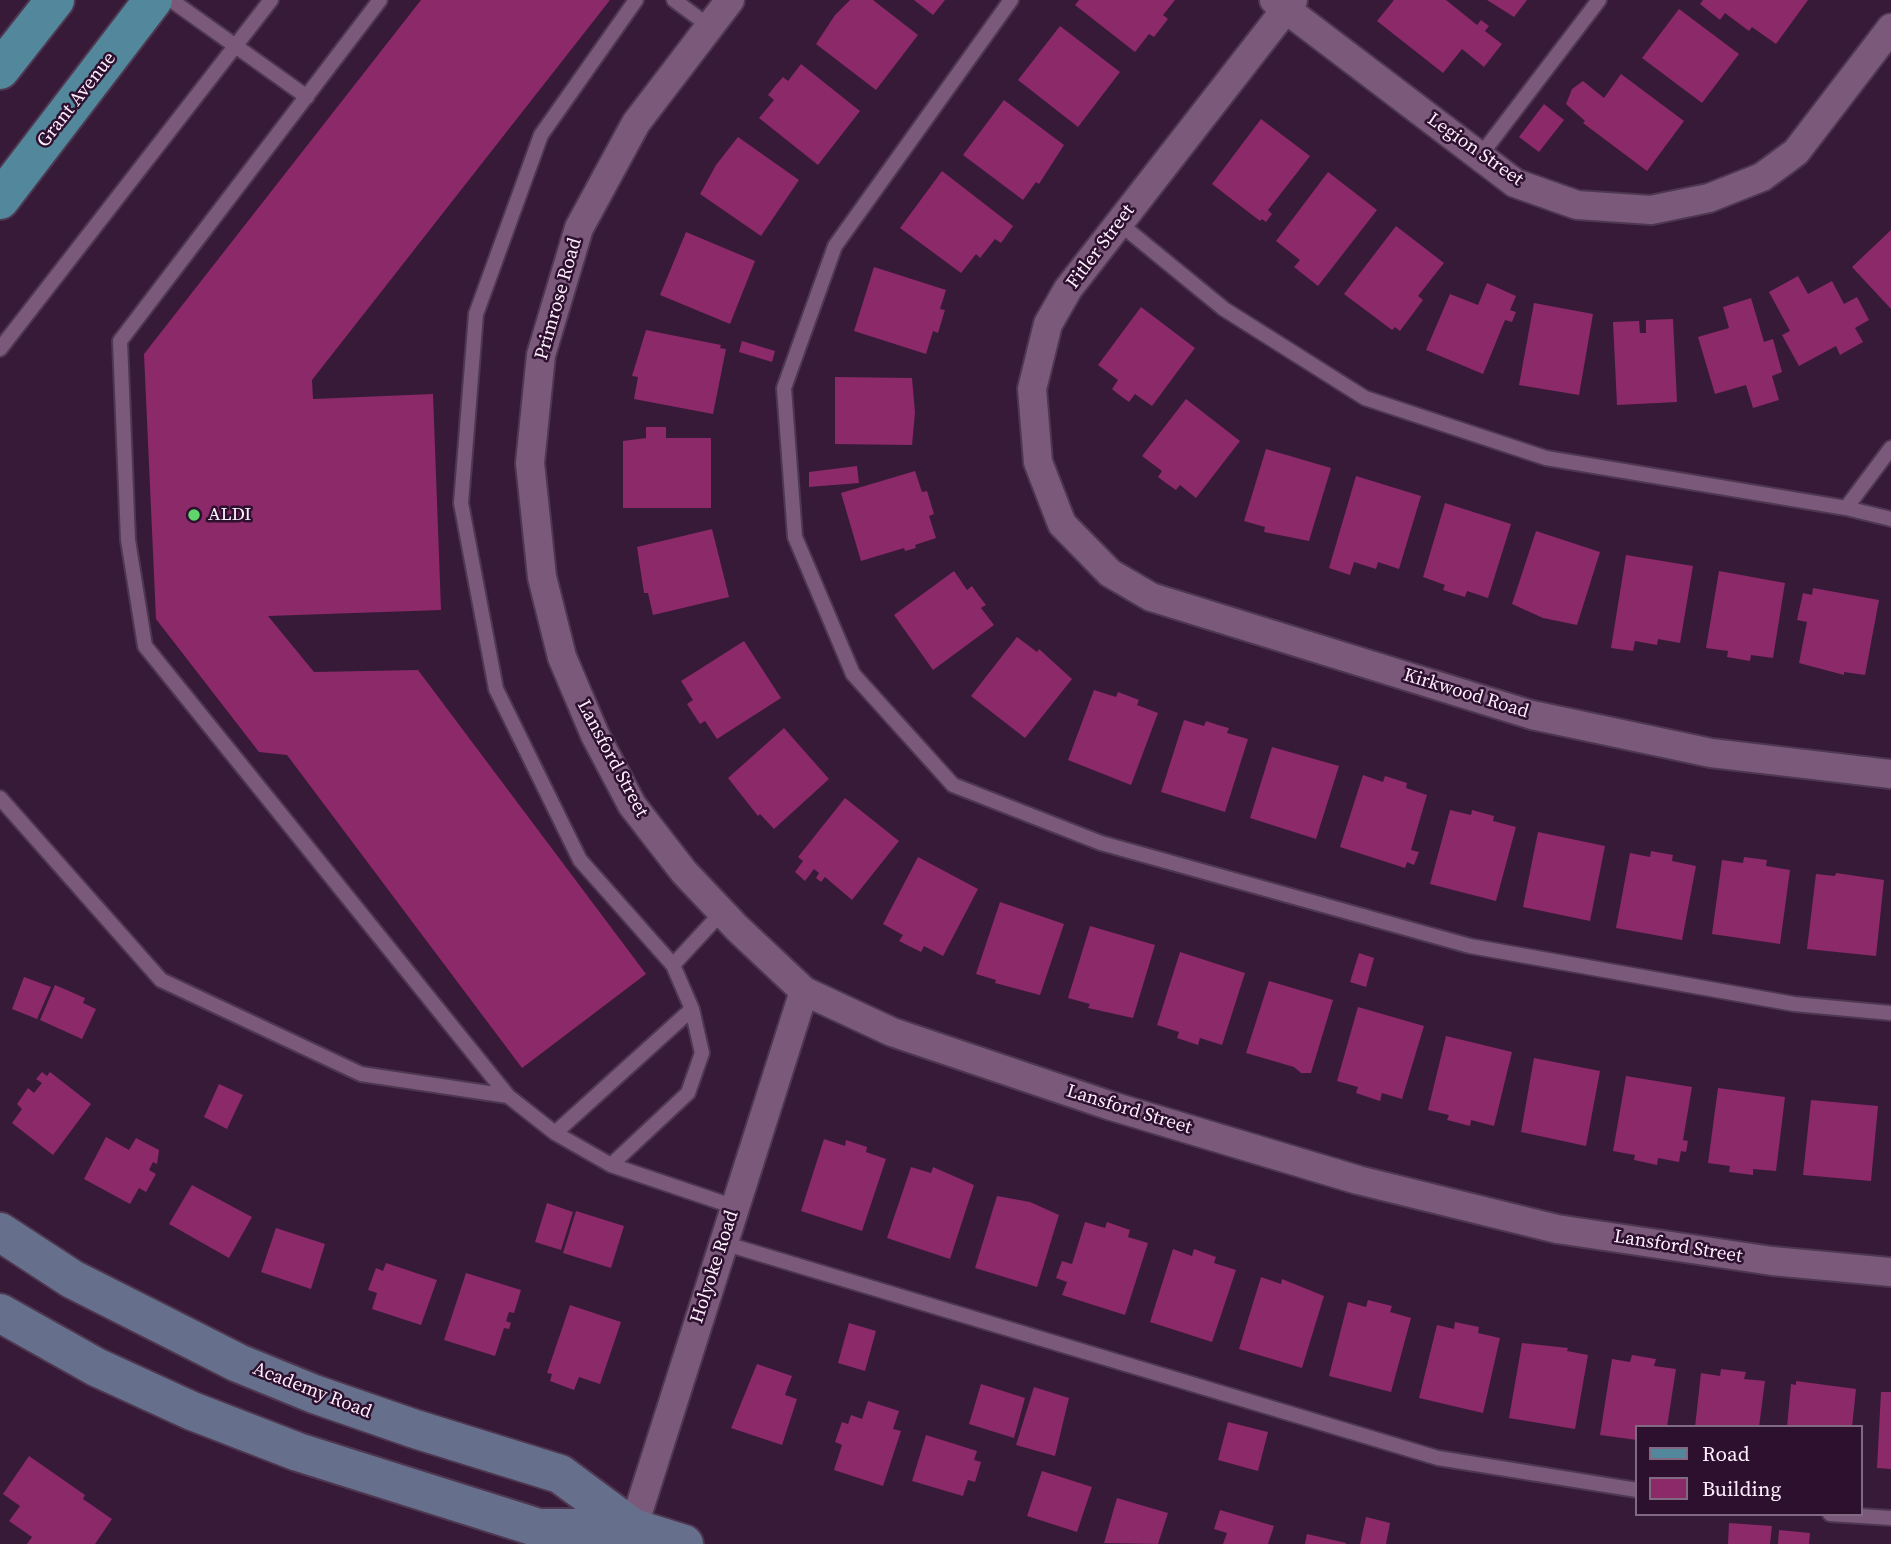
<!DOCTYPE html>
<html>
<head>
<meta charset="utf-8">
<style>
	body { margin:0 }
	#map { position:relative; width:1891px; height:1544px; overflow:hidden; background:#371a38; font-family:"Source Serif 4",serif }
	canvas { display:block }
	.legend { position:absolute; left:1635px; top:1425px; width:228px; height:91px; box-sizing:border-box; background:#2c102e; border:2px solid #806981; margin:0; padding:9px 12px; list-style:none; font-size:21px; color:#feeefe }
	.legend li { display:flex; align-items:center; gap:14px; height:35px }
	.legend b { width:35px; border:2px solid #806981 }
</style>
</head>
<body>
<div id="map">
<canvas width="1891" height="1544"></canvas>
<ul class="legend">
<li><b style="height:9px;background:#52879c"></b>Road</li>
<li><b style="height:19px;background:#8c2969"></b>Building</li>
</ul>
</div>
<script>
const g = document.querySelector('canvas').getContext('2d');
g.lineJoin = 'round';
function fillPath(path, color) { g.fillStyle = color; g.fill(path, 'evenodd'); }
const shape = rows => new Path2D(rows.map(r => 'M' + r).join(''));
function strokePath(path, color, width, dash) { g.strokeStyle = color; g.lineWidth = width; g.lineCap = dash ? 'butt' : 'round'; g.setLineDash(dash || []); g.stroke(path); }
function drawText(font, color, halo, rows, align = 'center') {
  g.font = font + ' "Source Serif 4",serif'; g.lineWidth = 5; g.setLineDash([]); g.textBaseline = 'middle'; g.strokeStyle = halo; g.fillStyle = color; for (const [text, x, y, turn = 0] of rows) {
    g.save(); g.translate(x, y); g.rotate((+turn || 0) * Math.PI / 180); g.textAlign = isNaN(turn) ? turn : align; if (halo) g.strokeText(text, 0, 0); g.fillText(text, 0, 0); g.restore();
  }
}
const building = shape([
	[421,0,610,0,312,380,313,399,433,394,441,610,268,616,314,672,418,670,646,974,522,1068,287,755,259,752,156,619,144,354],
	[850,0,873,0,918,35,876,90,816,44,835,15],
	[914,0,945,0,933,15],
	[1079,0,1175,0,1163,15,1168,19,1154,37,1149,34,1135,52,1075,5],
	[1394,0,1446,0,1477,25,1481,20,1489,26,1485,31,1502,44,1484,67,1462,49,1443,73,1377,21],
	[1487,0,1527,0,1514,17],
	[1703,0,1808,0,1776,44,1752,27,1749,31,1725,13,1720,20,1700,4],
	[1679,9,1739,54,1702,103,1642,58],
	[1060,26,1120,72,1078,127,1018,80],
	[801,64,860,111,818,165,759,118,774,100,768,95,775,86,783,77,788,81],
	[1621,74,1684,121,1647,171,1583,123,1585,121,1566,104,1572,89,1583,81,1604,98],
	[1004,100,1064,145,1039,184,1036,182,1023,200,963,155],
	[1544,104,1564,120,1539,152,1519,137],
	[1261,119,1310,156,1268,210,1272,214,1266,222,1262,219,1260,221,1212,184],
	[738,137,799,180,761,236,700,194,716,165],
	[942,171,1013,226,1001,243,995,239,980,258,976,254,961,273,900,228],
	[1328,172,1377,210,1318,286,1294,267,1300,260,1276,241],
	[1396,226,1444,263,1418,296,1423,300,1400,331,1395,327,1392,330,1344,294],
	[1891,230,1891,309,1852,267],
	[686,232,755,261,730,324,660,295],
	[874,267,946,290,940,309,945,310,941,323,938,333,933,331,926,354,854,331],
	[1798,276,1808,294,1832,281,1844,304,1857,297,1869,320,1855,328,1863,342,1840,355,1836,346,1799,366,1782,335,1790,331,1769,292],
	[1487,283,1516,296,1510,310,1516,312,1512,322,1505,320,1483,374,1426,350,1450,294,1478,305],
	[1751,298,1764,342,1773,339,1782,372,1772,376,1779,400,1753,408,1746,385,1715,394,1698,337,1729,328,1723,307],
	[1534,303,1593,314,1579,395,1519,385],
	[1141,307,1195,348,1152,406,1135,394,1129,402,1118,394,1112,389,1118,380,1098,365],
	[1673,319,1677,402,1617,405,1613,322,1639,321,1640,333,1646,333,1646,320],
	[646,330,721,345,720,348,726,349,713,414,634,399,638,377,632,376],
	[742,341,775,351,772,362,739,352],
	[835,377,912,378,915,413,912,445,835,444],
	[1186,399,1240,441,1196,498,1180,485,1176,490,1166,483,1158,477,1162,471,1142,456],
	[646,427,666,427,666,438,711,438,711,508,623,508,623,441,646,438],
	[1266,449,1331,468,1309,541,1264,532,1265,527,1244,521],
	[857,466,859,483,809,487,809,472],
	[915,471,922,492,927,491,934,514,929,516,936,538,915,545,916,548,905,551,904,548,861,561,841,493],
	[1356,476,1421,496,1399,569,1378,562,1376,569,1354,562,1350,575,1329,568],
	[1445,503,1511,524,1488,598,1467,591,1465,597,1452,593,1443,590,1445,585,1423,577],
	[712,529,729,597,653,615,648,593,644,593,637,547],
	[1536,531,1600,552,1577,625,1543,618,1512,604],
	[1626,555,1693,566,1680,643,1658,639,1657,645,1635,641,1633,651,1611,648],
	[954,571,967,590,972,586,979,596,986,605,981,608,994,625,933,670,894,615],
	[1719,571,1785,583,1773,658,1751,655,1750,661,1727,657,1728,651,1706,648],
	[1813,588,1879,600,1865,675,1844,672,1844,675,1799,663,1807,622,1797,620,1803,593,1812,595],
	[1017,637,1037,652,1039,649,1072,679,1025,738,971,696],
	[744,641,781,698,717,739,705,721,700,724,687,704,693,700,681,681],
	[1094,690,1116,697,1118,692,1139,700,1137,705,1158,713,1131,785,1068,760],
	[1184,720,1204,726,1206,721,1218,725,1229,728,1227,733,1248,739,1225,812,1161,792],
	[784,728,829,779,774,829,760,814,758,816,728,778],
	[1272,747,1339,766,1316,839,1250,818],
	[1363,775,1383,782,1385,776,1407,783,1406,788,1427,795,1411,850,1419,852,1414,865,1407,862,1405,868,1340,847],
	[845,798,899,841,852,900,825,877,821,882,816,878,819,873,814,869,805,881,795,872,803,861,798,857],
	[1450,810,1471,815,1472,810,1494,816,1493,821,1516,827,1496,901,1430,884],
	[1538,832,1605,846,1590,921,1523,907],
	[1651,851,1673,855,1672,861,1696,866,1682,940,1616,928,1630,853,1650,857],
	[918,857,978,889,943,956,924,946,921,952,899,941,903,935,883,924],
	[1744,857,1767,860,1766,866,1790,870,1780,944,1712,934,1722,860,1743,863],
	[1836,873,1884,880,1876,956,1807,949,1816,874,1835,876],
	[1000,902,1064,924,1040,995,995,983,996,980,976,974],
	[1090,926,1155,945,1133,1018,1088,1008,1090,1004,1068,998],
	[1180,952,1245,973,1222,1045,1200,1038,1198,1045,1177,1038,1179,1032,1157,1025],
	[1359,953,1374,958,1366,987,1350,982],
	[24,977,51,987,37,1019,12,1009],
	[1269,981,1333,1000,1311,1073,1301,1073,1294,1067,1246,1053],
	[55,985,85,998,83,1003,96,1009,82,1039,40,1020],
	[1358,1007,1424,1026,1402,1099,1382,1093,1380,1101,1356,1093,1358,1087,1337,1081],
	[1446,1036,1512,1052,1494,1126,1471,1120,1470,1126,1447,1120,1449,1115,1428,1110],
	[1534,1058,1600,1071,1586,1146,1521,1132],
	[42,1072,47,1076,50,1072,91,1104,53,1155,12,1123,22,1109,17,1104,28,1088,34,1093,42,1083,36,1079],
	[1626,1076,1692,1087,1683,1140,1688,1141,1686,1152,1681,1151,1679,1162,1658,1158,1657,1165,1634,1160,1635,1155,1613,1151],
	[219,1084,243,1095,227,1129,204,1117],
	[1718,1088,1785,1097,1776,1171,1753,1169,1753,1175,1729,1172,1730,1166,1708,1163],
	[1811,1100,1878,1106,1871,1181,1803,1175],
	[106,1137,129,1150,136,1138,159,1150,157,1164,153,1162,149,1170,156,1174,146,1192,139,1188,130,1204,84,1179],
	[824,1139,845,1146,846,1140,867,1147,866,1152,886,1159,862,1231,801,1211],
	[911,1167,931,1173,933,1167,974,1185,950,1259,887,1238],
	[192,1185,252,1217,229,1258,169,1224],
	[997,1196,1030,1202,1059,1215,1037,1287,975,1268],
	[547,1203,573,1212,561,1250,535,1242],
	[576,1211,624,1226,611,1268,563,1253],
	[1085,1222,1105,1228,1107,1222,1130,1230,1128,1237,1148,1243,1125,1315,1062,1295,1067,1282,1056,1278,1062,1261,1072,1264],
	[276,1228,325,1244,311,1289,261,1272],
	[1173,1249,1192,1256,1194,1249,1216,1257,1214,1263,1236,1270,1212,1342,1150,1322],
	[386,1263,437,1280,421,1325,372,1309,377,1293,368,1290,376,1268,383,1271],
	[466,1273,521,1290,514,1313,509,1312,506,1321,511,1323,509,1329,504,1328,495,1356,444,1340],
	[1261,1277,1281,1284,1282,1279,1324,1296,1302,1368,1239,1349],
	[1368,1300,1392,1306,1390,1312,1411,1318,1391,1392,1329,1376,1348,1302,1366,1307],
	[570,1305,621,1322,600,1384,579,1377,574,1390,550,1381,552,1374,547,1373],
	[1455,1322,1479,1327,1478,1333,1500,1338,1483,1413,1419,1398,1437,1325,1454,1329],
	[849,1323,876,1331,865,1371,838,1363],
	[1522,1343,1568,1348,1567,1351,1588,1355,1575,1429,1509,1418],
	[1632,1355,1656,1359,1654,1366,1676,1369,1667,1427,1637,1427,1637,1440,1600,1435,1612,1359,1630,1362],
	[757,1364,792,1376,785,1395,797,1399,782,1445,731,1428],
	[1721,1369,1746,1372,1744,1379,1765,1381,1759,1427,1695,1427,1701,1373,1720,1376],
	[1796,1381,1856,1389,1852,1427,1787,1427,1791,1384,1796,1385],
	[981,1384,1025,1398,1014,1438,969,1424],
	[1034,1387,1069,1398,1055,1456,1016,1445],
	[1881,1392,1891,1392,1891,1469,1877,1468],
	[868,1401,899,1411,893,1429,901,1431,883,1486,834,1470,842,1445,835,1442,842,1422,848,1424,851,1415,862,1419],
	[1228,1422,1268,1432,1258,1471,1218,1460],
	[926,1435,977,1451,974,1460,981,1462,975,1482,968,1480,963,1496,912,1481],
	[29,1456,85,1495,83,1499,112,1519,95,1544,27,1544,32,1537,9,1521,20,1506,3,1494],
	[1042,1471,1092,1487,1077,1532,1027,1516],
	[1117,1498,1168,1513,1158,1544,1104,1543],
	[1220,1510,1274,1526,1268,1544,1223,1544,1227,1533,1214,1529],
	[1366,1517,1390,1523,1386,1544,1360,1544],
	[1729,1523,1772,1526,1770,1544,1728,1544],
	[1779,1530,1810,1533,1809,1544,1778,1544],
	[1307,1534,1346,1543,1346,1544,1305,1544]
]);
const service = shape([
	[171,0,307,97],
	[380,0,120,341,128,540,145,646,508,1096,555,1133,611,1165,735,1207],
	[636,0,541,135,476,314,461,503,496,689,580,860,673,965],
	[674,0,709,26],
	[1011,0,835,246,784,388,795,537,853,674,953,785,1101,843,1470,946,1794,1004,1891,1013],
	[1480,156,1599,0],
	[1119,223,1224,309,1365,398,1546,458,1846,508],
	[0,349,271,0],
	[1891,448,1846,508,1891,519],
	[0,798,161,980,361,1074,508,1096],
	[555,1133,692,1009,673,965,722,912],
	[611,1165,688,1093,702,1053,692,1009],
	[723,1243,1438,1458,1637,1490],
	[1830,1514,1891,1518]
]);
const minor = shape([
	[730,0,636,123,579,228,541,355,530,463,542,577,562,657,595,735,632,805,684,872,737,928,804,991,892,1032,1108,1105,1358,1180,1557,1229,1772,1261,1891,1272],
	[1274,0,1515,183,1577,205,1651,210,1709,198,1762,177,1796,152,1891,28],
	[1293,0,1068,289,1048,324,1032,389,1038,462,1062,524,1110,573,1151,597,1532,715,1711,753,1891,774],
	[628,1544,804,991]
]);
const secondary = shape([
	[0,1232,72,1279,238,1363,314,1394,415,1429,560,1474,633,1528],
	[0,1313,96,1367,192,1411,298,1452,539,1528,633,1528,684,1544]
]);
const primary = shape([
	[0,70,55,0],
	[0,200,153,0]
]);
const markers = [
	[194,515,7,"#60d56b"]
];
const streetNames = [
	["Grant Avenue",77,100,-52],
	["Legion Street",1475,150,35],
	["Fitler Street",1101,247,-53],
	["Primrose Road",559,299,-74],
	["Kirkwood Road",1466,694,17],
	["Lansford Street",612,759,62],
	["Lansford Street",1129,1110,17],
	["Lansford Street",1678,1247,9],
	["Holyoke Road",715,1267,-72],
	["Academy Road",312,1391,21]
];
const poiNames = [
	["ALDI",208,515]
];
fillPath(building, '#8c2969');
strokePath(service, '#4e3750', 18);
strokePath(minor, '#4e3750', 32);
strokePath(secondary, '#4e3750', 42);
strokePath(primary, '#4e3750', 42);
strokePath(service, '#7a597b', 14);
strokePath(minor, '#7a597b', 28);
strokePath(secondary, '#66708c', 38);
strokePath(primary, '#52879c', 38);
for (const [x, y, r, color] of markers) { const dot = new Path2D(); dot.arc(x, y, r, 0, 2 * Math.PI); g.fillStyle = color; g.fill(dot); strokePath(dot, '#2c102e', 2.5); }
drawText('19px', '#feeefe', '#2c102e', streetNames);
drawText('19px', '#feeefe', '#2c102e', poiNames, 'left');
</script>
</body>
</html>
